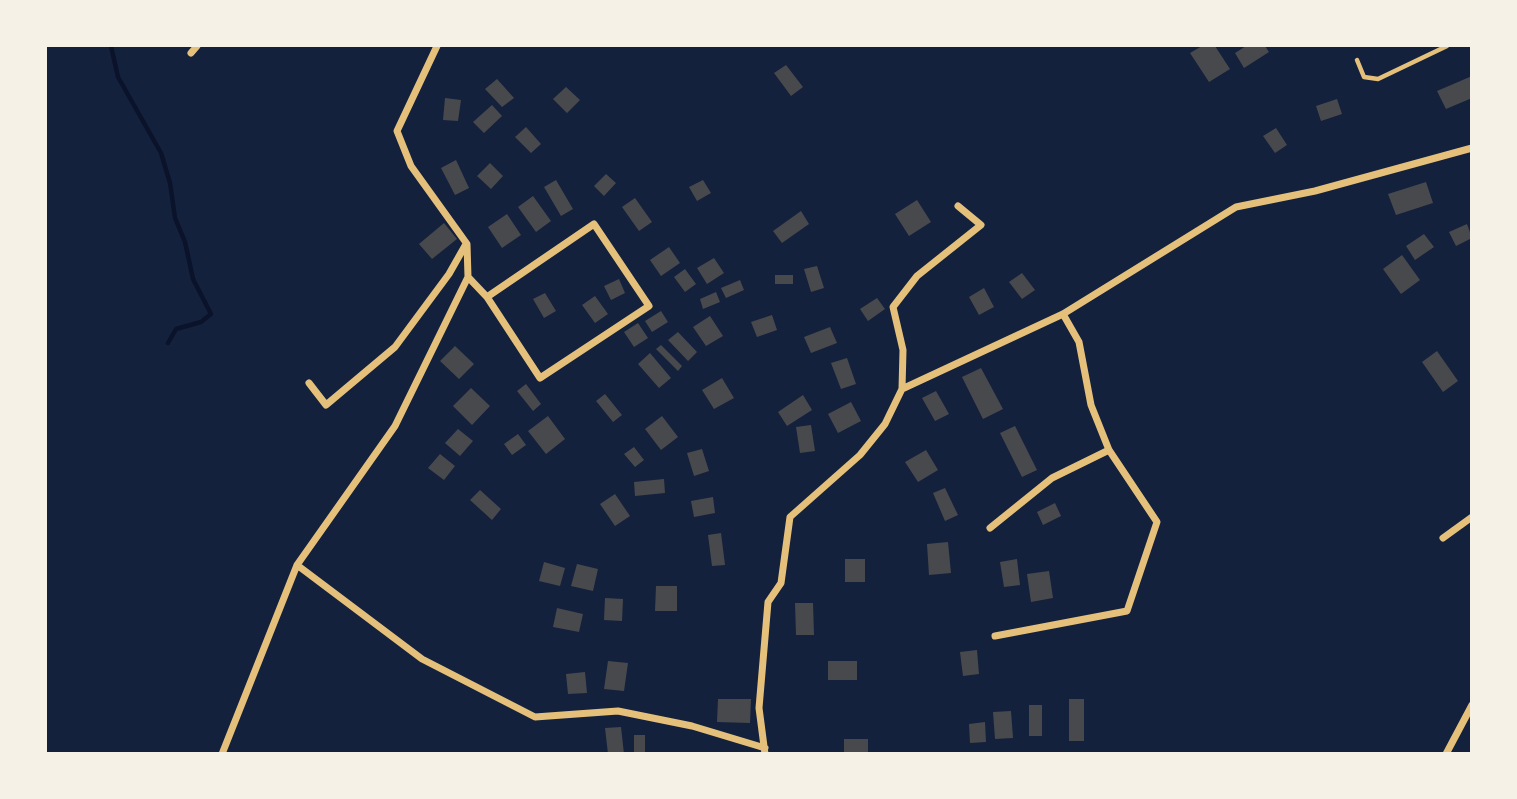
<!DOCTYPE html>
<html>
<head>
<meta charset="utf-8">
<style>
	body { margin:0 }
	#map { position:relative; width:1517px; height:799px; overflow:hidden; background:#14213d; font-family:"DejaVu Sans",sans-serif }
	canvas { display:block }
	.frame { position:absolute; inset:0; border:47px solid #f6f1e7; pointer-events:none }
</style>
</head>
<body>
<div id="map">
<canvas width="1517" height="799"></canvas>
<div class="frame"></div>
</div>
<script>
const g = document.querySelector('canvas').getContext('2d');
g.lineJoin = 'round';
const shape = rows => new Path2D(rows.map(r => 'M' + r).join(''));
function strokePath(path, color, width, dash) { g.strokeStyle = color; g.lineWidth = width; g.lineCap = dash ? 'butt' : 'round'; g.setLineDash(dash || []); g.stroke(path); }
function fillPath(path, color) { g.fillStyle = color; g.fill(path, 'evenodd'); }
const stream = shape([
	[111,46,118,77,161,153,170,183,175,218,185,242,193,279,211,314,201,322,176,329,168,343]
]);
const building = shape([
	[1202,46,1215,46,1230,69,1209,82,1190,53],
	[1246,46,1265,46,1269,52,1244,68,1235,53],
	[786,65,803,87,791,96,774,73],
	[1472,76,1472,98,1446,109,1437,91],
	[497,79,514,98,502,107,485,89],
	[566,87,580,100,567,113,553,99],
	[445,98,461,100,458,121,443,120],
	[1337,99,1342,114,1321,121,1316,106],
	[492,105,502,116,484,133,473,122],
	[526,127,541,144,531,153,515,137],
	[1276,128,1287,145,1275,153,1263,136],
	[456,160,469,188,455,195,441,168],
	[490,163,503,176,491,189,477,176],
	[606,174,616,183,604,196,594,186],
	[556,180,573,209,561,216,544,187],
	[703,180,711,193,697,201,689,187],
	[1426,182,1433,203,1396,215,1388,194],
	[533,196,551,221,536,232,518,207],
	[635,198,652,222,639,231,622,207],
	[917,200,931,222,909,236,895,214],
	[801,211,809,224,782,243,773,231],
	[507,214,521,235,502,248,488,227],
	[444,223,457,239,432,259,419,244],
	[1467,224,1472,238,1456,246,1449,232],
	[1424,234,1434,247,1415,260,1406,246],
	[669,247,680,263,661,276,650,260],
	[1402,255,1420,280,1401,294,1383,269],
	[714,258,724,273,707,284,697,268],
	[817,266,824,288,811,292,804,269],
	[685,269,696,284,685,292,674,277],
	[1022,273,1035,290,1022,299,1009,282],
	[775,275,793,275,793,284,775,284],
	[619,279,625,293,611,300,604,286],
	[740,280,744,290,726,298,721,288],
	[984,288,994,307,979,315,969,297],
	[716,292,720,302,703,309,700,299],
	[545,293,556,311,544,318,533,299],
	[595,296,608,314,595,323,582,305],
	[877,298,885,309,868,321,860,309],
	[661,311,668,322,652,332,645,321],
	[772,315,777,330,757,337,751,322],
	[710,316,723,336,706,346,693,327],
	[638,323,648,338,634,347,624,332],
	[830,327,837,343,811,353,804,337],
	[678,332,697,352,688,361,668,340],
	[661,345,682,366,678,371,656,349],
	[455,346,474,364,459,379,440,361],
	[1437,351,1458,381,1443,392,1422,362],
	[650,353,671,378,659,388,638,364],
	[847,358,856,384,841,389,831,363],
	[981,368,1003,409,983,419,962,377],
	[722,378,734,398,714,409,702,390],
	[526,384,541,404,533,411,517,391],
	[471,388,490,406,472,425,453,406],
	[936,391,949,414,935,421,922,398],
	[605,394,622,415,613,422,596,401],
	[803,395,812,410,787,426,778,412],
	[851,402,861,421,838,433,828,414],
	[548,416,565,439,546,454,528,431],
	[662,416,678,437,661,450,645,429],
	[811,425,815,451,800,453,796,427],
	[1015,426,1037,470,1022,477,1000,433],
	[458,429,473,441,460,456,445,443],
	[518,434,526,445,512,455,504,444],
	[634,447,644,460,635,467,624,454],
	[702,449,709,471,694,476,687,453],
	[926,450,938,470,918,482,905,462],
	[440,454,455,466,444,480,428,468],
	[664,479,665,493,635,496,634,482],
	[945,488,958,515,945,521,933,493],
	[480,490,501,509,492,520,470,500],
	[615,494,630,516,615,526,600,504],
	[713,497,715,513,694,517,691,501],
	[1055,503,1061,516,1043,525,1037,512],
	[721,533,725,565,712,566,708,535],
	[948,542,951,573,929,575,927,544],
	[845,559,865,559,865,582,845,582],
	[1017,559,1020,585,1004,587,1000,562],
	[544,562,565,568,560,586,539,581],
	[577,564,598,569,593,591,571,586],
	[1049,571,1053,598,1031,602,1027,574],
	[656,586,677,586,677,611,655,611],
	[605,598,623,599,622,621,604,620],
	[795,603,813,603,814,635,796,635],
	[557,608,583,614,579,632,553,627],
	[977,650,979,674,963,676,960,652],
	[608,661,628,663,624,691,604,689],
	[828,661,857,661,857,680,828,680],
	[585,672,587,693,568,694,566,674],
	[718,699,751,699,750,723,717,722],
	[1069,699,1084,699,1084,741,1069,741],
	[1029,705,1042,705,1042,736,1029,736],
	[1011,711,1013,738,995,739,993,712],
	[985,722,986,742,970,743,969,724],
	[621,727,624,754,608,754,605,728],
	[634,735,645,735,645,753,634,753],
	[844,739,868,739,868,754,844,754]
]);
const service = shape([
	[1357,60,1364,77,1378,79,1447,46]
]);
const minor = shape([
	[191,53,197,46],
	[958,206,981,225,917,276,893,307,903,350,902,389,1063,314,1236,207,1315,191,1472,148],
	[468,277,487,297,594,224,649,306,540,378,487,297],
	[309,383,326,405,395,347,449,274,466,244],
	[990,528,1052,478,1109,450,1091,405,1079,342,1063,314],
	[1443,538,1472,517],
	[297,565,422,659,535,717,618,711,692,726,765,748],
	[995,636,1127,611,1157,522,1109,450],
	[222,754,297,565,395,426,468,277,467,244,411,166,397,131,437,46],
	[765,754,759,708,768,602,781,583,790,517,860,455,885,424,902,389],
	[1446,754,1472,705]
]);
strokePath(stream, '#0b132b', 4.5);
fillPath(building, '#48494c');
strokePath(service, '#e5c07b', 4.5);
strokePath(minor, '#e5c07b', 7);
</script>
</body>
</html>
